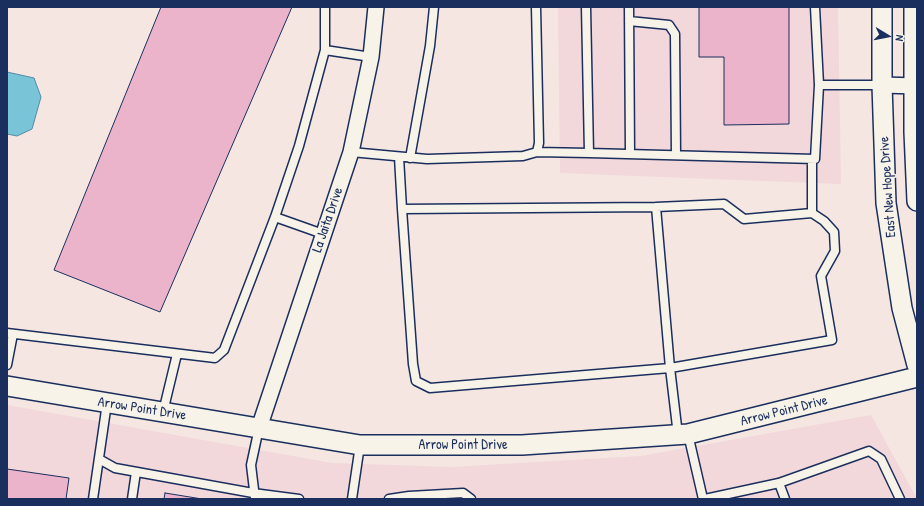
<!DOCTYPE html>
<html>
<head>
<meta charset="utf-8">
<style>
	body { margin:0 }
	#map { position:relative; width:924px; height:506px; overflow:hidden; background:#f5e6e2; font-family:"Patrick Hand",sans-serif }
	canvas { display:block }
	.frame { position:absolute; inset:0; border:8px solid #1b2f5e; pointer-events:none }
	.north { position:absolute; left:868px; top:16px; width:40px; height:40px; -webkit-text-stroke:3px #f7f3e8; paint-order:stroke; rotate:100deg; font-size:11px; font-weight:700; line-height:16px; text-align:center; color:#1b2f5e }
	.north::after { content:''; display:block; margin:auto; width:14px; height:18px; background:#1b2f5e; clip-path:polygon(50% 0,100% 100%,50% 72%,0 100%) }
</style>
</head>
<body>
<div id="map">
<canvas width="924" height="506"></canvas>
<div class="frame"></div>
<div class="north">N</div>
</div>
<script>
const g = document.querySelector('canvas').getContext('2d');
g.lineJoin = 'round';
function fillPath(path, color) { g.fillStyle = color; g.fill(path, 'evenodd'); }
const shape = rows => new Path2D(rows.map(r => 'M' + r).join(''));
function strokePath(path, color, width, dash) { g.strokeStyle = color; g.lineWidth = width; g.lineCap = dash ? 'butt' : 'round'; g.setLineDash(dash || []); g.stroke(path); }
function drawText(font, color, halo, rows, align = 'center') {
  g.font = font + ' "Patrick Hand",sans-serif'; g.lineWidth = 3; g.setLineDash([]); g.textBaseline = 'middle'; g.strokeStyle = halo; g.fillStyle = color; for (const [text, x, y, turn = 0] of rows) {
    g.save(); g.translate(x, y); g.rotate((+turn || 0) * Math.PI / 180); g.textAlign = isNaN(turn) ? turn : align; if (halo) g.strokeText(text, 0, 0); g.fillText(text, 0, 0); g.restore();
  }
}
const built = shape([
	[558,7,838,7,841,184,560,173],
	[7,405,332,463,451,467,641,456,871,415,917,499,7,499]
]);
const water = shape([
	[7,72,34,78,41,97,32,129,17,136,7,134,7,72]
]);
const building = shape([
	[161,7,292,7,160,312,54,270,161,7],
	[699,7,789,7,789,124,724,125,724,57,699,57,699,7],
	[7,469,69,478,66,499,7,499,7,469],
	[165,493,202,499,164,499,165,493]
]);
const service = shape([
	[586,7,589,153,815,159,819,85],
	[629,7,630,154],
	[815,7,819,85,882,85],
	[629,21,669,25,675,34,676,155],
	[325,50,371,57],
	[351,152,427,159,523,156,537,152,539,143,536,7],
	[537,152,589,153],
	[399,157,402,209,413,364,416,381,430,388,670,368,656,207,402,209],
	[410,158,430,46,434,7],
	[656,207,724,204,744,219,812,213,812,160],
	[275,217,323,234],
	[7,333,215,358,224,350,275,217,299,146,325,50,325,7],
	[7,365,13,334],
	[163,412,177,354],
	[688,434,703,499],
	[678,435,670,368,832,340,821,276,835,251,834,232,824,221,812,213],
	[99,459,115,468,253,493,299,499],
	[779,483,785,499],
	[255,498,251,465,259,428],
	[93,499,107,403],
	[132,499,136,472],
	[352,499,360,445],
	[389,499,409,496,463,493,471,499],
	[705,499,779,483,869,451,881,459,900,499]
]);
const minor = shape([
	[882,85,917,86],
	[259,428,351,152,371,57,376,7]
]);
const tertiary = shape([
	[882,7,882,85,886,203,902,308,917,365],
	[914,7,914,132,917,201],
	[7,386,360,445,522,445,688,434,917,377]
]);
const streetNames = [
	["East New Hope Drive",888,187,-94],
	["La Jaita Drive",328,220,-71],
	["Arrow Point Drive",142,409,9],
	["Arrow Point Drive",784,411,-14],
	["Arrow Point Drive",463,445]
];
fillPath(built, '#f2d7db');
fillPath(water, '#79c5d7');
strokePath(water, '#5389a7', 1);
fillPath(building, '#ecb4ca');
strokePath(building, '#1b2f5e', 1);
strokePath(service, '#1b2f5e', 11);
strokePath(minor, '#1b2f5e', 18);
strokePath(tertiary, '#1b2f5e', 22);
strokePath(service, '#f7f3e8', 8);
strokePath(minor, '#f7f3e8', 15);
strokePath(tertiary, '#f7f3e8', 19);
drawText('14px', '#1b2f5e', '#f7f3e8', streetNames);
</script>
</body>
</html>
